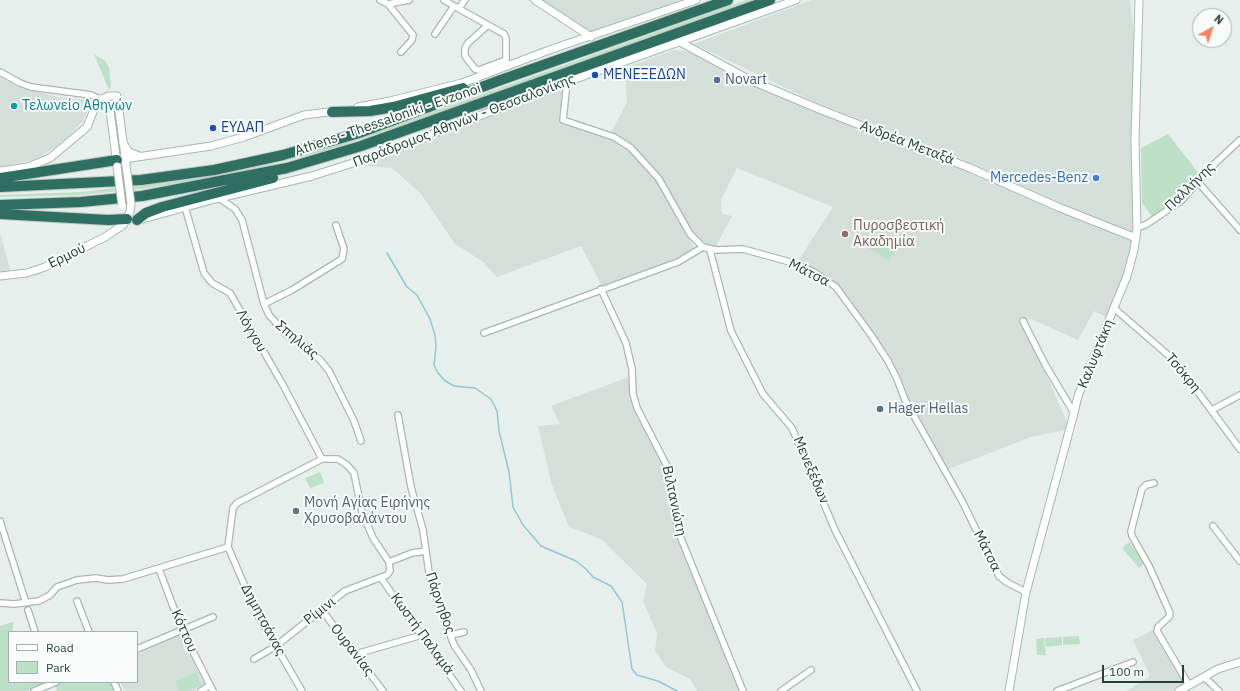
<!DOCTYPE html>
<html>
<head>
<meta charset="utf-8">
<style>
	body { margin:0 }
	#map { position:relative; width:1240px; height:691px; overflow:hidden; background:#e6efeb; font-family:"IBM Plex Sans",sans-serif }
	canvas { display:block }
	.legend { position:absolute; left:8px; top:631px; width:130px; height:52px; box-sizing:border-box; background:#f7fbf9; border:1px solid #a3b1ad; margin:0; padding:5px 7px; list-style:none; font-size:12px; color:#24423a }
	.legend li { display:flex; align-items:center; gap:8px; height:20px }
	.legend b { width:20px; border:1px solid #a3b1ad }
	.north { position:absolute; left:1192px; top:8px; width:40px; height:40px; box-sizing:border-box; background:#f7fbf9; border:1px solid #a3b1ad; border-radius:50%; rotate:39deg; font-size:11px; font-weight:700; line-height:16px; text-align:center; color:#24423a }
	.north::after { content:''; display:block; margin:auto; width:14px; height:18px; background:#f4845f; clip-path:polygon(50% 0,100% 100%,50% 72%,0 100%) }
	.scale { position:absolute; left:1102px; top:665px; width:82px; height:18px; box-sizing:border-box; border:2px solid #24423a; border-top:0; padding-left:5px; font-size:12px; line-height:14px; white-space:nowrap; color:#24423a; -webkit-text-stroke:3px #f7fbf9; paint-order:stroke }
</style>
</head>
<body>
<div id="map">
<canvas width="1240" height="691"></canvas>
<ul class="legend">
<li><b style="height:5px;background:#fff"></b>Road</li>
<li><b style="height:11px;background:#bfe0c8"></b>Park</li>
</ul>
<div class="north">N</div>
<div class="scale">100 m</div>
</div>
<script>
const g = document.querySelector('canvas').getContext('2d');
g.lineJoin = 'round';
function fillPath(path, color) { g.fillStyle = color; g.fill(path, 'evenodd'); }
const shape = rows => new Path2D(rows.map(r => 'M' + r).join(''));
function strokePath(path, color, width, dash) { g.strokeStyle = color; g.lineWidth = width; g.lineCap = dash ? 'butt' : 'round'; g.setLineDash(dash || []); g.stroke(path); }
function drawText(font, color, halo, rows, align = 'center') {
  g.font = font + ' "IBM Plex Sans",sans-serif'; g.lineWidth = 4; g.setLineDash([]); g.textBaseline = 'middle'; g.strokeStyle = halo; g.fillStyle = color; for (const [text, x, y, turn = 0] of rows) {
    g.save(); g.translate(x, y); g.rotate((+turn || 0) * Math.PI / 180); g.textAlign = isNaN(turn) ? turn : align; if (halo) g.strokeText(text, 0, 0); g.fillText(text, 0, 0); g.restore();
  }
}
const built = shape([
	[528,0,685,0,583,36],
	[812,0,1130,0,1135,47,1134,230,1131,233,1040,195,950,154,817,103,694,44],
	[674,50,686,51,1130,238,1133,242,1123,279,1107,317,1094,311,1078,340,1031,319,1022,323,1041,362,1068,425,1066,430,1031,437,946,470,912,407,902,381,886,351,842,289,798,261,833,207,737,168,721,200,722,214,732,216,715,248,703,244,694,235,662,179,630,145,611,133,627,102,625,68],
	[0,77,17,87,58,97,90,100,83,121,63,142,37,159,0,167],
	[559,89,562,89,564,93,559,116,561,122,604,137,613,138,630,150,661,184,694,248,669,262,602,286,581,246,497,277,482,261,455,244,421,194,392,168,365,166,409,147],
	[0,233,11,272,0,273],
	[629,377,630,397,665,470,676,537,741,691,697,691,690,679,666,667,655,651,657,633,643,601,647,584,601,539,569,527,552,485,538,426,560,424,551,406],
	[1155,629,1187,684,1175,691,1127,691,1150,676,1133,640],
	[179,634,184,644,183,647,185,652,188,651,205,684,194,691,125,691,120,682,137,682,137,653,142,654,141,650]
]);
const green = shape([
	[746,0,754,0,426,118,318,153,217,177,141,189,81,195,0,197,0,195,81,192,174,181,215,174,316,151,424,115],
	[94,54,105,61,109,67,111,86,109,90],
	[1168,134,1201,176,1184,195,1153,218,1142,203,1141,148],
	[874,236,896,250,889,261,867,247],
	[320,472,324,483,310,488,305,478],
	[1129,542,1145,563,1139,568,1122,548],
	[13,622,13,632,9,632,9,682,47,683,27,691,0,691,0,626],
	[1079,636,1080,644,1063,645,1063,637],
	[1062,637,1062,645,1046,647,1045,638],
	[1044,638,1046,655,1037,655,1036,639],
	[196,672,201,685,187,691,179,691,175,681],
	[60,682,111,682,116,691,57,691,54,684]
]);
const stream = shape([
	[387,253,407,287,417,295,430,319,435,335,436,346,434,365,438,373,444,380,454,386,475,388,491,399,497,411,499,431,509,472,513,507,523,525,541,546,576,561,586,569,593,577,611,586,622,602,632,669,637,675,658,681,677,691]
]);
const minor = shape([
	[380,0,388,4,413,35,412,40,401,52],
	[388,4,409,0],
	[454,6,504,34,506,38,506,63],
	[459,8,465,0],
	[488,25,468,43,465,48,465,56,475,69,479,70,506,60],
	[435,34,454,6,444,0],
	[0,72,20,83,31,87,91,95,100,99],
	[567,82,563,120,614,137,631,148,659,179,690,234,703,247,716,250,743,249,790,262,814,272,836,287,871,335,888,361,897,379,905,400,962,501,999,576,1008,583,1026,592],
	[1197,181,1240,230],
	[219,198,235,209,242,220,264,304,269,315,287,335,305,345,321,361,329,371,354,421,361,441],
	[185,207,204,273,212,283,230,293,283,385,322,459],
	[1137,228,1147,224,1181,201,1208,170,1240,140],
	[710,250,731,331,763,394,792,428,835,530,917,691],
	[601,289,626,343,632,369,633,394,637,408,667,466,678,531,743,691],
	[264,304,292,290,342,259,344,249,336,225],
	[1115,309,1175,361,1240,449],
	[1023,321,1046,366,1074,413],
	[484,333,678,262,703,247],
	[1212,410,1240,395],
	[398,415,411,487,423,530,430,580,454,645,471,670,481,691],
	[1154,483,1146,485,1142,489,1131,531,1132,536,1149,566,1170,613,1169,617,1158,627,1157,631,1189,685],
	[0,521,26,603],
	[1213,526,1240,561],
	[228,547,256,612,302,691],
	[389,562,412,553,426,551],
	[159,569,182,630,213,691],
	[381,578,461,691],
	[77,601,89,632],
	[0,603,14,604,39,601,50,595,57,587,77,580,96,578,108,580,123,579,228,547,233,508,237,503,322,459,338,459,347,465,354,473,362,512,373,538,389,562,390,571,387,575,345,591,276,646,254,659],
	[321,609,383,691],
	[28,610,35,632],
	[451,635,464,632],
	[137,649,213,617],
	[356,654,422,635],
	[1204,677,1219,691],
	[114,682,118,691],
	[34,691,56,682],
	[201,691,210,685],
	[781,691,811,670],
	[1057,691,1133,662]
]);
const tertiary = shape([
	[535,0,591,37],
	[680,42,750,80,819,109,970,168,1058,207,1136,238],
	[100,99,108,106,110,111,117,164],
	[0,171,28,167,50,158,87,127,97,102,108,96,117,96,126,164],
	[0,276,27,273,45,267,105,237,123,225,130,212,131,204]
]);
const secondary = shape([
	[358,107,390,101,462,83,552,49,696,0],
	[123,143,129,152,139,156],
	[117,160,211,146,244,137,304,115,336,111],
	[139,220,215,199,312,176,378,155,567,82,796,0],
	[1009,691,1026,592,1074,413,1078,396,1127,276,1134,250,1137,228,1135,139,1139,0],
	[1179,691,1218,669,1240,662]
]);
const motorway = shape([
	[332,112,370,111,393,107,463,88],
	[0,178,117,160],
	[0,187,141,180,214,170,283,155,359,133,498,81,728,0],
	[0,205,81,202,142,196,287,168,361,146,770,0],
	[0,214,108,220,127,219],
	[137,220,146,213,162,207,273,178]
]);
const tertiaryBridge = shape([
	[126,165,131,204],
	[117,166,122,205]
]);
const markers = [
	[595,75,4,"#1a4fb4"],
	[717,80,4,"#5c6f8a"],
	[14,106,4,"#0f9aa8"],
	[213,128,4,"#1a4fb4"],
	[1096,178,4,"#3f7fe0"],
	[845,234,4,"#8d6e63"],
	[880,409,4,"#5c6f8a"],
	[296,511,4,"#6b7280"]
];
const transitNames = [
	["ΜΕΝΕΞΕΔΩΝ",603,75],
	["ΕΥΔΑΠ",221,128]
];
const serviceNames = [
	["Novart",725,80],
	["Hager Hellas",888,409]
];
const cultureNames = [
	["Τελωνείο Αθηνών",22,106]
];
const streetNames = [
	["Athens - Thessaloniki - Evzonoi",388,120,-19],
	["Παράδρομος Αθηνών - Θεσσαλονίκης",464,121,-21],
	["Ανδρέα Μεταξά",907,143,21],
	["Παλλήνης",1190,187,-44],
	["Ερμού",67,256,-26],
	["Μάτσα",809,273,27],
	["Λόγγου",251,331,60],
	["Σπηλιάς",297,340,40],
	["Καλυφτάκη",1096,354,-68],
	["Τσόκρη",1183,373,50],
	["Μενεξέδων",811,470,67],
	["Βιλτανιώτη",674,501,78],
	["Μάτσα",987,551,63],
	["Πάρνηθος",440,603,71],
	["Ρίμινι",320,611,-38],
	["Δημητσάνας",263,620,62],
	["Κόττου",184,631,66],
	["Κωστή Παλαμά",422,634,54],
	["Ουρανίας",352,650,52]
];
const shopNames = [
	["Mercedes-Benz",1088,178]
];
const educationNames = [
	["Πυροσβεστική",853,226],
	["Ακαδημία",853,242]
];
const worshipNames = [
	["Μονή Αγίας Ειρήνης",304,503],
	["Χρυσοβαλάντου",304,519]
];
fillPath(built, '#d4dfda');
fillPath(green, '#bfe0c8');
strokePath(stream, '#8ec9d4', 1.5);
strokePath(minor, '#a8b8b2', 8);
strokePath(tertiary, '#a8b8b2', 9);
strokePath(secondary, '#a4bbb3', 9);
strokePath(motorway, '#c2cac8', 12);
strokePath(minor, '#fff', 5.5);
strokePath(tertiary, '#fff', 7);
strokePath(secondary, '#fff', 7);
strokePath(motorway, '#2f6f62', 10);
strokePath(tertiaryBridge, '#a8b8b2', 9, []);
strokePath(tertiaryBridge, '#fff', 7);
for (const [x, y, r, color] of markers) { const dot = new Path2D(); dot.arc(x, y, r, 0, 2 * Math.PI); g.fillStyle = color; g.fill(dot); strokePath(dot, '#f7fbf9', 1.5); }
drawText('14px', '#164399', '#f7fbf9', transitNames, 'left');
drawText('14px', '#4e5e75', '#f7fbf9', serviceNames, 'left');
drawText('14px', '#0d838f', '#f7fbf9', cultureNames, 'left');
drawText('14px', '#24423a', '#f7fbf9', streetNames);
drawText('14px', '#366cbe', '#f7fbf9', shopNames, 'right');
drawText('14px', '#785e54', '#f7fbf9', educationNames, 'left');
drawText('14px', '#5b616d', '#f7fbf9', worshipNames, 'left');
</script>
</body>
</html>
